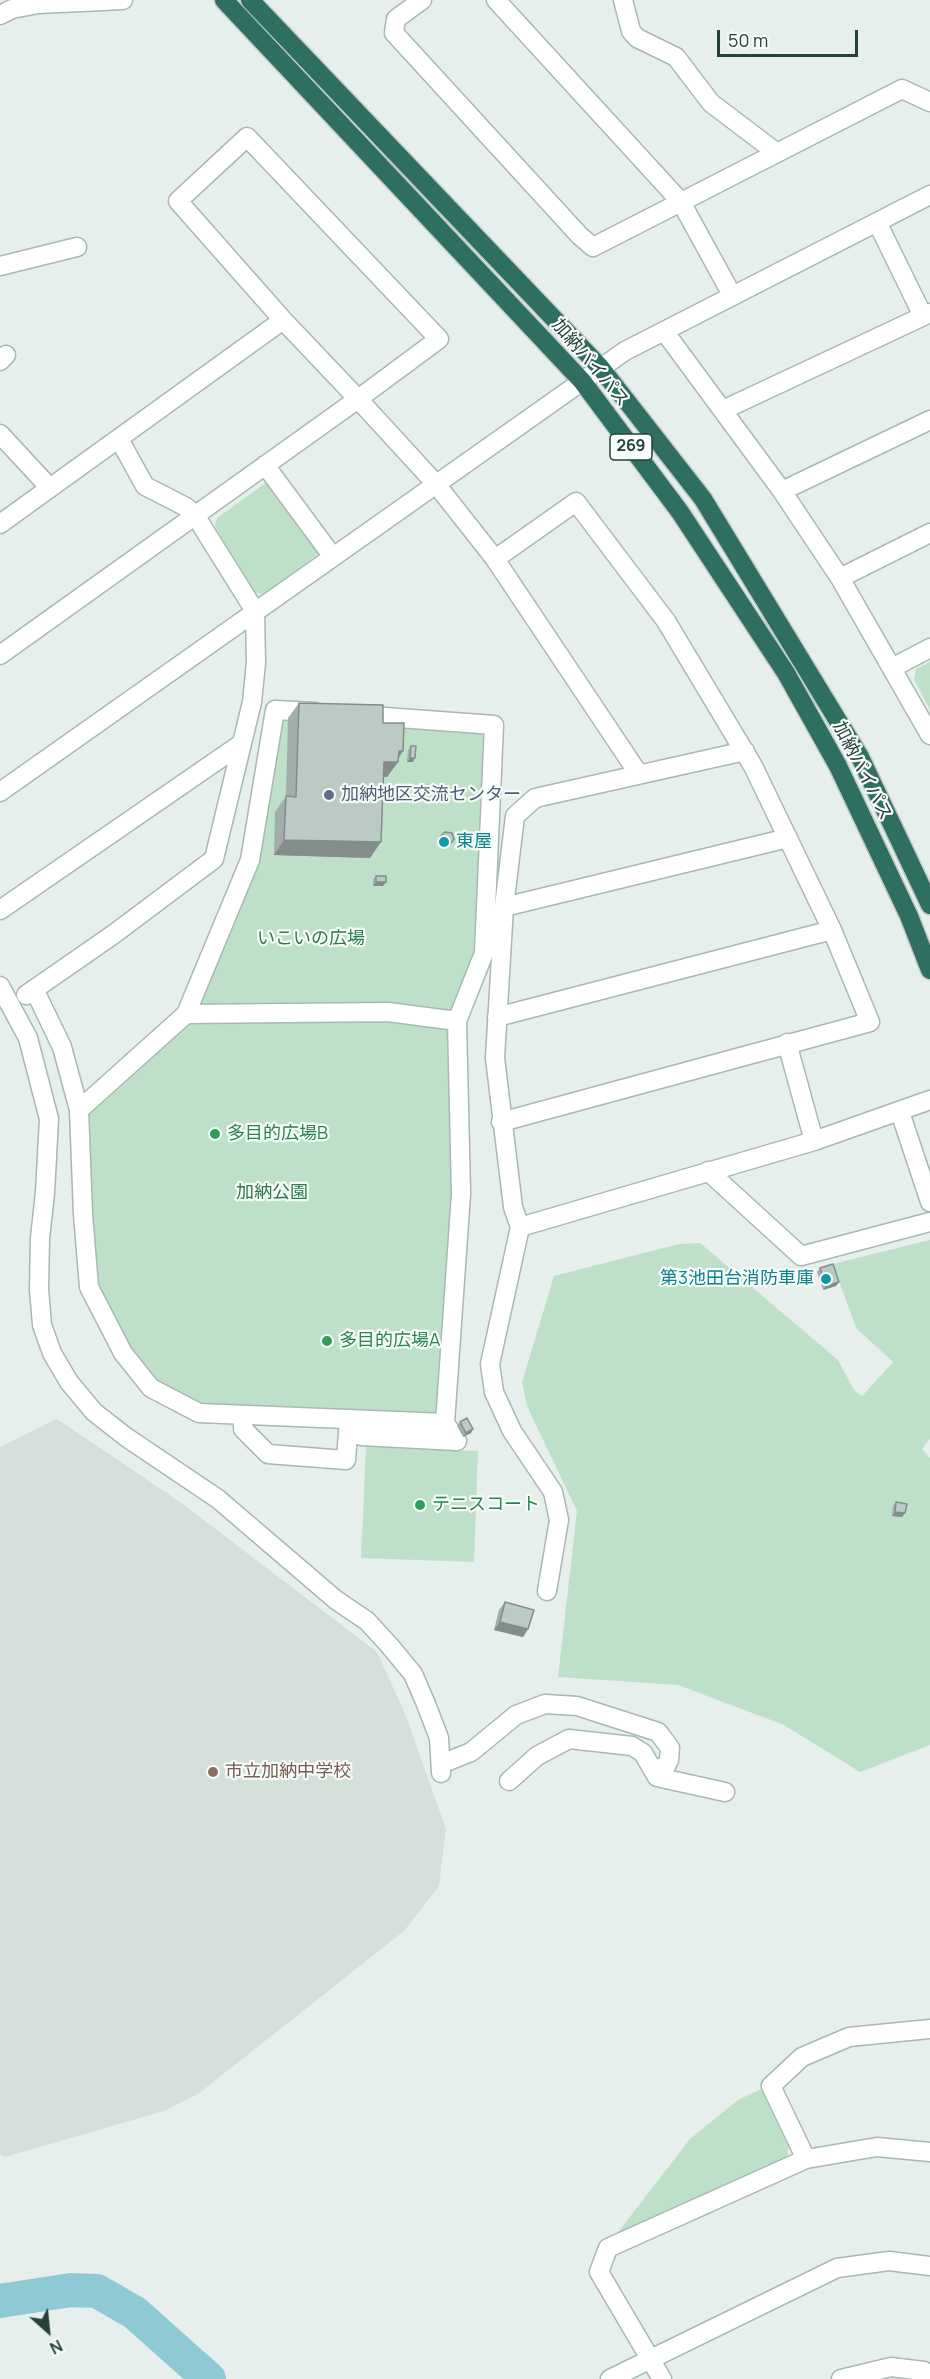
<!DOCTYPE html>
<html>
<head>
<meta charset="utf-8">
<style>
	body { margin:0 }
	#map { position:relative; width:930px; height:2379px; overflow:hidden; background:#e6efeb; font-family:Manrope,sans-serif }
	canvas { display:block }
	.north { position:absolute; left:18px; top:2301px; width:60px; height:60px; -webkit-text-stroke:4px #f7fbf9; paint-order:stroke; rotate:153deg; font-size:16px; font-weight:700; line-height:24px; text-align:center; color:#24423a }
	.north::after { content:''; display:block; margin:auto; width:21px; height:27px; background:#24423a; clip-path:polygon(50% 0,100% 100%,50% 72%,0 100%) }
	.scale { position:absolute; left:717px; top:30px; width:141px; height:27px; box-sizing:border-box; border:3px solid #24423a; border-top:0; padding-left:8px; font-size:18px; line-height:21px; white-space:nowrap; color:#24423a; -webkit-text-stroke:4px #f7fbf9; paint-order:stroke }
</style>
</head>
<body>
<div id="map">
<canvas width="930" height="2379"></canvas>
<div class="north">N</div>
<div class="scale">50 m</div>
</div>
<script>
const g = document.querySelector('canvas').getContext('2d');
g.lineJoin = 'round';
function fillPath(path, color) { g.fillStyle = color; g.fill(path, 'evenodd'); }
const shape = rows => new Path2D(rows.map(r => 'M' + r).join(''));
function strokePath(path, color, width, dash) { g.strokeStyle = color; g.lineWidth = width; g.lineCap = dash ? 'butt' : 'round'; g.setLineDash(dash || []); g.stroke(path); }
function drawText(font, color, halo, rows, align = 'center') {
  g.font = font + ' Manrope,"Noto Sans JP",sans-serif'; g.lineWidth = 4.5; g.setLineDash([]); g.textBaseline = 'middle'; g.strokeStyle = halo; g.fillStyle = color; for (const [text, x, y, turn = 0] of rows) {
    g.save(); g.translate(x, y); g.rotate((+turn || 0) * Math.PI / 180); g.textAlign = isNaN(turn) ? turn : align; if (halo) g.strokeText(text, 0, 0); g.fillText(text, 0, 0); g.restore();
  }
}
const built = shape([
	[57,1419,180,1502,377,1652,406,1716,446,1829,439,1886,404,1931,198,2094,164,2111,5,2157,0,2154,0,1447]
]);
const green = shape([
	[267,482,318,554,264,595,253,592,215,526,217,518],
	[930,662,930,710,914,679,916,669],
	[275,710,494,725,484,953,457,1021,461,1194,445,1423,199,1413,151,1388,89,1287,79,1110,171,1026,250,860],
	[930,1240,930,1439,922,1449,930,1458,930,1745,860,1772,784,1725,678,1685,558,1677,577,1511,527,1406,522,1382,554,1276,679,1244,700,1243,838,1360,854,1390,862,1396,893,1362,856,1328,833,1264],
	[366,1447,478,1451,474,1562,361,1558],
	[761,2089,788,2146,788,2156,612,2240,690,2139,738,2100]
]);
const river = shape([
	[0,2301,71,2290,97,2291,135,2313,209,2379]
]);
const minor = shape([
	[422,0,396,19,394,33,580,236,593,247,902,89,930,102],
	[496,0,681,202,732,295],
	[623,0,631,31,637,38,676,57,711,103,777,153],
	[0,15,12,9,38,4,123,0],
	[877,222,923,316],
	[0,266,77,247],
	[664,331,782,491,840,578,930,735],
	[0,361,6,355],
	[723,410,930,313],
	[0,434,50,488],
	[265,465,333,557],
	[782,491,930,420],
	[0,524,283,320],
	[495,559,576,502,666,621,753,766,832,930,870,1022,501,1122],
	[840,578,930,533],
	[0,655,358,399,439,339,247,137,178,201,283,320,358,399,436,484,495,559,638,773],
	[892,668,930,648],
	[745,751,535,798,515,816,504,907,495,1058,513,1207,520,1227,814,1141,930,1100],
	[0,792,625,351,930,195],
	[504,907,788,838],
	[0,910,241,744],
	[0,986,28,1038,49,1119,45,1193,40,1238,39,1289,42,1325,52,1353,69,1382,94,1412,126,1437,218,1499,336,1600,367,1621,389,1645,413,1674,426,1704,439,1738,441,1773],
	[34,989,62,1047,79,1110,83,1214,89,1287,123,1353,151,1388,199,1413,445,1423,461,1194,457,1021,484,953,494,725,358,715],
	[26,995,114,934,214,859,252,702,256,663,255,611,195,515,186,507,145,486,119,439],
	[186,1014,388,1012,457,1021],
	[497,1017,832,930],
	[787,1043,814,1141],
	[79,1110,186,1014,250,860,275,710,315,712],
	[900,1112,930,1202],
	[708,1171,801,1256,930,1222],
	[520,1227,490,1364,494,1392,512,1431,553,1492,559,1520,547,1591],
	[243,1415,243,1429,268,1454,346,1460,349,1419],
	[361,1436,457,1441,445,1423],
	[441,1764,471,1752,516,1715,545,1704,577,1706,658,1732,670,1748,669,1760,665,1768,653,1768],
	[509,1781,537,1756,569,1739,632,1746,643,1753,657,1777,725,1792],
	[806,2159,771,2086,802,2057,849,2037,930,2029],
	[610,2379,837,2268,889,2261,930,2266],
	[662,2379,599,2272,608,2248,806,2159,877,2147,930,2152],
	[841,2379,891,2367,924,2371,921,2379]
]);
const highway = shape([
	[224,0,582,381,680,512,786,673,838,766,909,916,930,970],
	[250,0,600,367,703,499,860,757,930,905]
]);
const wall = shape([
	[299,703,383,723,398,758,398,762,387,777,383,777,370,858,274,855,275,812,286,796,288,718],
	[411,746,413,762,407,762,408,750],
	[445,832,447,848,440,847,437,841],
	[376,876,386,882,383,886,373,886,373,880],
	[820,1268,836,1286,823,1290,817,1272],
	[460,1422,471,1433,463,1437,457,1426],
	[896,1502,902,1517,892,1516,893,1506],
	[505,1602,528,1629,523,1637,494,1630,499,1610]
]);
const shadedWall = shape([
	[399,751,403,751,396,762,398,762,387,777,373,777,384,762],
	[410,758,415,758,413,762,407,762],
	[454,839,447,848,440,847,443,843],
	[284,840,381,842,370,858,274,855],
	[376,882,386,882,383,886,373,886],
	[839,1282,836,1286,823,1290,826,1286],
	[473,1429,471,1433,463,1437,466,1433],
	[895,1512,905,1513,902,1517,892,1516],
	[500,1622,528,1629,523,1637,494,1630]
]);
const building = shape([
	[299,703,383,705,383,723,404,723,403,751,399,751,398,762,384,762,381,842,284,840,286,796,296,797,299,703],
	[411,746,416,746,415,758,410,758,411,746],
	[445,832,452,833,454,839,450,844,443,843,440,837,445,832],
	[376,876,386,876,386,882,376,882,376,876],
	[833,1264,839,1282,826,1286,820,1268,833,1264],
	[467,1418,473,1429,466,1433,460,1422,467,1418],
	[896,1502,907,1504,905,1513,895,1512,896,1502],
	[505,1602,534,1610,528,1629,500,1622,505,1602]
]);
const markers = [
	[329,795,6,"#5c6f8a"],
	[444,842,6,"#0f9aa8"],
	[215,1134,6,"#2e9e5b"],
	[826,1279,6,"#0f9aa8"],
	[327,1341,6,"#2e9e5b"],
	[420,1505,6,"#2e9e5b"],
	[213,1772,6,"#8d6e63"]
];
const shields = [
	[631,447,42]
];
const shieldNames = [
	["269",631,447]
];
const streetNames = [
	["加納バイパス",590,363,50],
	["加納バイパス",862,771,63]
];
const serviceNames = [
	["加納地区交流センター",341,795]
];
const cultureNames = [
	["東屋",456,842],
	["第3池田台消防車庫",814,1279,"right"]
];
const parkNames = [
	["いこいの広場",311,939],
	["加納公園",272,1193]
];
const leisureNames = [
	["多目的広場B",227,1134],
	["多目的広場A",339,1341],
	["テニスコート",432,1505]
];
const educationNames = [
	["市立加納中学校",225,1772]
];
fillPath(built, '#d4dfda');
fillPath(green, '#bfe0c8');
strokePath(river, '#8ec9d4', 34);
strokePath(minor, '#a8b8b2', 21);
strokePath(highway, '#c2cac8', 21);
strokePath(minor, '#fff', 18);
strokePath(highway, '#2f6f62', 18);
fillPath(wall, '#a1aea9');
fillPath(shadedWall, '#838d89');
fillPath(building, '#bbcac4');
strokePath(building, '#838d89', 1.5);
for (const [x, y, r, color] of markers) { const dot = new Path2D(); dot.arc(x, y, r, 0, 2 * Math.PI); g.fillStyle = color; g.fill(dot); strokePath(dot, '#f7fbf9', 2); }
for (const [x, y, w] of shields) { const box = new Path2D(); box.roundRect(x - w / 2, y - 13, w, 26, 4.5); g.fillStyle = '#f7fbf9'; g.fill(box); strokePath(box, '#24423a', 1.5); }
drawText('bold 16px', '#24423a', null, shieldNames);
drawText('18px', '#24423a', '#f7fbf9', streetNames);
drawText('18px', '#4e5e75', '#f7fbf9', serviceNames, 'left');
drawText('18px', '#0d838f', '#f7fbf9', cultureNames, 'left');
drawText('18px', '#2d7a4b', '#f7fbf9', parkNames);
drawText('18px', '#27864d', '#f7fbf9', leisureNames, 'left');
drawText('18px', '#785e54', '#f7fbf9', educationNames, 'left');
</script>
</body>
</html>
